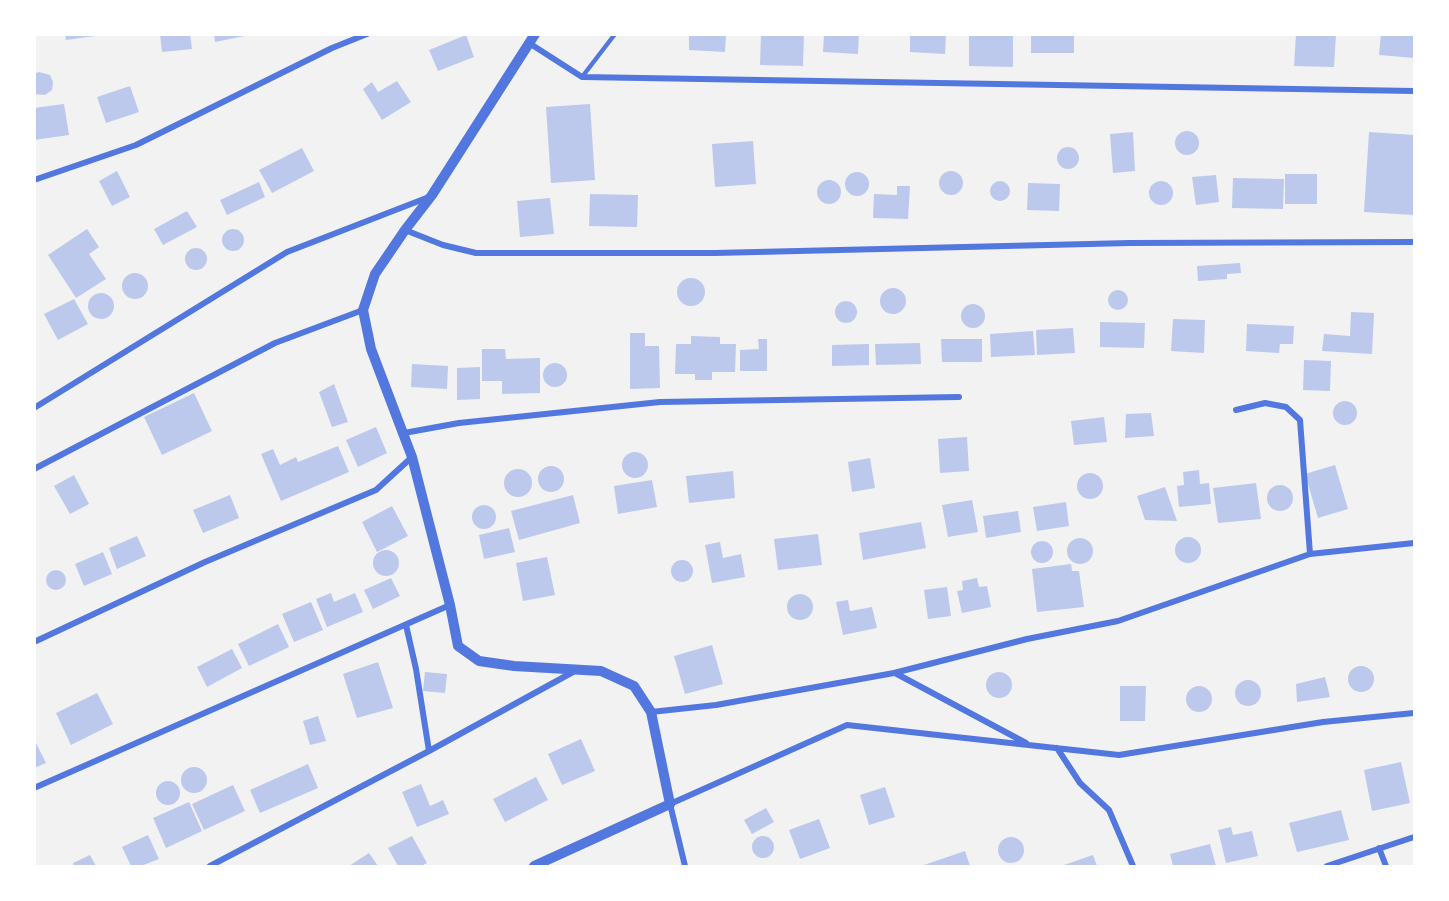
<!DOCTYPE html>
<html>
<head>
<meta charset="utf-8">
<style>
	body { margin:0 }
	#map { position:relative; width:1449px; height:901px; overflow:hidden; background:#f2f2f2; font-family:"PT Sans",sans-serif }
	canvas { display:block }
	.frame { position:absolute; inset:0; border:36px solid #fff; pointer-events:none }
</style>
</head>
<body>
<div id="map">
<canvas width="1449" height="901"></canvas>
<div class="frame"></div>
</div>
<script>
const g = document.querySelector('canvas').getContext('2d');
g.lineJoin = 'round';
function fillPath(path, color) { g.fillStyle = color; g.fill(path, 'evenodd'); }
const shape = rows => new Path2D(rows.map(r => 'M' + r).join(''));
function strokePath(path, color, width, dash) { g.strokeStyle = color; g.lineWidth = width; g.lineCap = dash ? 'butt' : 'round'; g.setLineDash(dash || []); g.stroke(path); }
const building = shape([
	[65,34,95,34,95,36,66,40],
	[160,34,190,34,192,49,162,52],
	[214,34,245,34,245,36,215,42],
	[689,34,726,34,725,52,689,50],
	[761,34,804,34,803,66,760,65],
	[824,34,859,34,858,54,823,52],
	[910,34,946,34,945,54,910,52],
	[969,34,1013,34,1013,67,969,66],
	[1031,34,1074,34,1074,53,1031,53],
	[1296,34,1336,34,1334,67,1294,66],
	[1381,34,1414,34,1414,58,1379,55],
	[466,35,474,57,438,71,429,50],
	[39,72,50,75,53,82,52,90,45,95,34,94,34,74],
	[397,81,411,102,382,120,363,89,372,82,378,92],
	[130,86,139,112,106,123,97,97],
	[64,104,69,135,34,140,34,108],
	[590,104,595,180,551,183,546,107],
	'1175 143a12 12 0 1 1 24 0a12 12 0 1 1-24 0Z',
	[1133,132,1135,171,1113,173,1110,134],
	[1369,132,1414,135,1414,215,1364,212],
	[753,141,756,184,715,187,712,144],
	'1057 158a11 11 0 1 1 22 0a11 11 0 1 1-22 0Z',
	[302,148,314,171,272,193,259,170],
	[117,171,130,197,112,206,99,181],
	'939 183a12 12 0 1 1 24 0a12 12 0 1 1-24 0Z',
	'845 184a12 12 0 1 1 24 0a12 12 0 1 1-24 0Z',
	[1285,174,1317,174,1317,204,1285,204],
	[1216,175,1219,202,1196,205,1192,177],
	[1233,178,1284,179,1283,209,1232,208],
	'817 192a12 12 0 1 1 24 0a12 12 0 1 1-24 0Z',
	'990 191a10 10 0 1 1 20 0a10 10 0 1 1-20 0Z',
	'1149 193a12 12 0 1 1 24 0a12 12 0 1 1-24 0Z',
	[259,182,265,197,227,215,220,200],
	[1028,183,1060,184,1059,211,1027,210],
	[897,186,910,186,908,219,873,218,874,194,897,195],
	[590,194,638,195,637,227,589,226],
	[550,198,554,234,520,237,517,201],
	[187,211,197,227,163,245,154,229],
	'222 240a11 11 0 1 1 22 0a11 11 0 1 1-22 0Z',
	[87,229,99,247,89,254,106,279,76,298,48,255],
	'185 259a11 11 0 1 1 22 0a11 11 0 1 1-22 0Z',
	[1240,263,1241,273,1227,274,1227,279,1198,281,1197,266],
	'122 286a13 13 0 1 1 26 0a13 13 0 1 1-26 0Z',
	'677 292a14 14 0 1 1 28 0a14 14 0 1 1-28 0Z',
	'880 301a13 13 0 1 1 26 0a13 13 0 1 1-26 0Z',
	'1108 300a10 10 0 1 1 20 0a10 10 0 1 1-20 0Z',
	'88 306a13 13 0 1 1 26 0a13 13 0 1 1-26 0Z',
	[74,299,88,324,58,340,44,314],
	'835 312a11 11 0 1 1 22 0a11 11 0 1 1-22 0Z',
	'961 316a12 12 0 1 1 24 0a12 12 0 1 1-24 0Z',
	[1351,312,1374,313,1372,354,1322,351,1324,334,1350,336],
	[1173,319,1205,320,1204,353,1171,351],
	[1100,322,1145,323,1144,348,1100,347],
	[1247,324,1294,326,1293,344,1280,344,1279,353,1246,351],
	[1073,328,1075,353,1037,355,1036,330],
	[1033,331,1035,355,991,357,990,334],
	[630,333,645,333,645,346,659,346,660,388,630,389],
	[691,336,720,337,720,344,736,344,735,372,712,372,712,380,695,380,695,374,675,374,676,344,691,344],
	[758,339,767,339,767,371,740,371,740,350,759,349],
	[941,339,982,339,982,362,942,362],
	[920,343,921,364,876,365,875,344],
	[869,344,869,365,832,366,832,345],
	[482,349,505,349,506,359,540,358,540,393,502,394,502,381,482,381],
	[1304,360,1331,361,1330,391,1303,390],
	'543 375a12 12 0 1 1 24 0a12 12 0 1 1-24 0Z',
	[412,364,448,366,447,389,411,387],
	[480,367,480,399,457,400,457,368],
	[334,384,348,422,332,427,319,392],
	[194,393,212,431,162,455,144,417],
	'1333 413a12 12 0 1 1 24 0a12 12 0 1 1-24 0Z',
	[1151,413,1154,436,1125,438,1126,414],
	[1104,417,1107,442,1074,445,1071,421],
	[376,427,387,453,358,467,346,440],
	[967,437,969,471,940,473,938,439],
	[338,446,349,472,281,501,261,454,273,449,280,465,296,457,298,462],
	'622 465a13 13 0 1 1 26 0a13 13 0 1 1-26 0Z',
	[870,458,875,488,852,492,848,462],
	[1335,465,1348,509,1318,518,1305,474],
	'538 479a13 13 0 1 1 26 0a13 13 0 1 1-26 0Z',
	'504 483a14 14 0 1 1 28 0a14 14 0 1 1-28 0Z',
	[1199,470,1200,484,1209,483,1211,504,1179,507,1177,486,1184,485,1183,472],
	[733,471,735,498,689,503,686,476],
	'1077 486a13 13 0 1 1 26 0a13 13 0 1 1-26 0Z',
	[74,475,89,504,70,514,54,486],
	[652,480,657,507,618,514,614,486],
	[1256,483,1261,519,1218,523,1213,488],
	'1267 498a13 13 0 1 1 26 0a13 13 0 1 1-26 0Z',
	[1165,487,1177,521,1145,520,1137,496],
	[230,495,239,518,203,533,193,510],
	[573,495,580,523,519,540,511,511],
	[972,500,978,532,948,537,942,505],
	[1066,502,1069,526,1037,531,1033,507],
	'472 517a12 12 0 1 1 24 0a12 12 0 1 1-24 0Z',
	[392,506,408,536,377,552,362,522],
	[1018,511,1021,532,986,538,983,516],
	[921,522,926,548,863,560,859,533],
	[509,528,515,552,484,559,479,535],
	[818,534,822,565,778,570,774,539],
	[137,536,146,556,117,569,109,548],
	'1175 550a13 13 0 1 1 26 0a13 13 0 1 1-26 0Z',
	'1067 551a13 13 0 1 1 26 0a13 13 0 1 1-26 0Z',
	'1031 552a11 11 0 1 1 22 0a11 11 0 1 1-22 0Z',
	[720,542,723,558,741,554,745,577,712,583,705,545],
	'373 563a13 13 0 1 1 26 0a13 13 0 1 1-26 0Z',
	[103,552,112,574,84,586,75,564],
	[547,557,555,595,523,601,516,563],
	'671 571a11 11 0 1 1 22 0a11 11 0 1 1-22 0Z',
	[1071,564,1072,571,1079,571,1084,607,1037,612,1032,569],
	'46 580a10 10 0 1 1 20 0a10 10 0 1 1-20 0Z',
	[391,578,400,596,373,609,364,590],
	[977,578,979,587,987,586,991,607,962,613,957,591,963,590,962,581],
	[947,587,951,616,928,619,924,590],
	[331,593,334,602,355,593,363,612,327,627,316,599],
	'787 607a13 13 0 1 1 26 0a13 13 0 1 1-26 0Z',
	[848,600,850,611,872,607,877,628,843,635,836,602],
	[311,602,323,630,294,642,282,614],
	[278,624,289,647,249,666,238,644],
	[712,645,723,684,685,694,674,656],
	[232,649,242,668,207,687,197,667],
	[378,662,393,708,357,718,343,674],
	'1348 679a13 13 0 1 1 26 0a13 13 0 1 1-26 0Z',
	[425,672,447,674,445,693,423,691],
	'986 685a13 13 0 1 1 26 0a13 13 0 1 1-26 0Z',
	[1325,677,1330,697,1297,702,1296,684],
	'1235 693a13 13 0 1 1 26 0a13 13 0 1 1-26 0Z',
	'1186 699a13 13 0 1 1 26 0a13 13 0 1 1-26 0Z',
	[1120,686,1146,686,1145,721,1120,721],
	[97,693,113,724,71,745,56,713],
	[318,716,326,741,310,745,303,721],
	[34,739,46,763,34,768],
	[581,739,595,771,562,785,548,754],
	[1401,762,1410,803,1372,811,1364,770],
	[308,764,318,788,260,813,250,790],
	'181 780a13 13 0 1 1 26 0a13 13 0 1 1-26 0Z',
	[536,777,548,800,505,822,493,799],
	'156 793a12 12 0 1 1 24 0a12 12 0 1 1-24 0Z',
	[421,784,430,806,443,800,449,814,417,827,402,792],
	[233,785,245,811,204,830,192,804],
	[885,787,895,817,869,825,860,795],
	[189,802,202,831,166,848,153,818],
	[766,808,774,822,752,834,744,820],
	[1341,810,1349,840,1297,852,1289,823],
	[819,819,830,848,800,859,789,830],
	[1231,827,1233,835,1252,831,1258,856,1226,863,1218,830],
	[148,835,159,859,141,866,131,866,122,847],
	'752 847a11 11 0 1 1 22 0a11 11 0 1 1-22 0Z',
	[412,836,427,863,421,866,398,866,388,848],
	'998 850a13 13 0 1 1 26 0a13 13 0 1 1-26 0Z',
	[1210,844,1216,866,1173,866,1170,854],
	[965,851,970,866,921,866],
	[369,853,378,866,349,866],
	[90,855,96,866,74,866,73,863],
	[1093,855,1097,866,1061,866]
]);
const service = shape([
	[582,77,615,34]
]);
const minor = shape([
	[529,43,582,77,1414,91],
	[34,180,136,145,332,48,367,34],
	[405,230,443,245,476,253,715,253,1130,243,1414,242],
	[34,408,287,252,429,197],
	[1236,410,1265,403,1286,407,1300,420,1310,554],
	[404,433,459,423,660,402,959,397],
	[34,469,275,343,363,310],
	[34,642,205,562,376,490,412,457],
	[895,673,1026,743],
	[651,712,716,705,894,673,1027,639,1118,621,1310,554,1414,543],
	[1057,748,1080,783,1109,810,1133,866],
	[429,751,573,672],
	[34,788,450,605],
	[1379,848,1386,866],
	[210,866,429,751,416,669,406,625],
	[685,866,670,804,847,725,1119,755,1323,722,1414,713],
	[1327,866,1414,837]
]);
const tertiary = shape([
	[534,866,670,804,651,712,634,686,601,671,514,666,479,661,458,646,450,605,412,457,371,349,363,310,375,274,405,230,432,195,535,34]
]);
fillPath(building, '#bdc9ec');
strokePath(service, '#5277de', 4.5);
strokePath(minor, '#5277de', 6);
strokePath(tertiary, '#5277de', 10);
</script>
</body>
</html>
